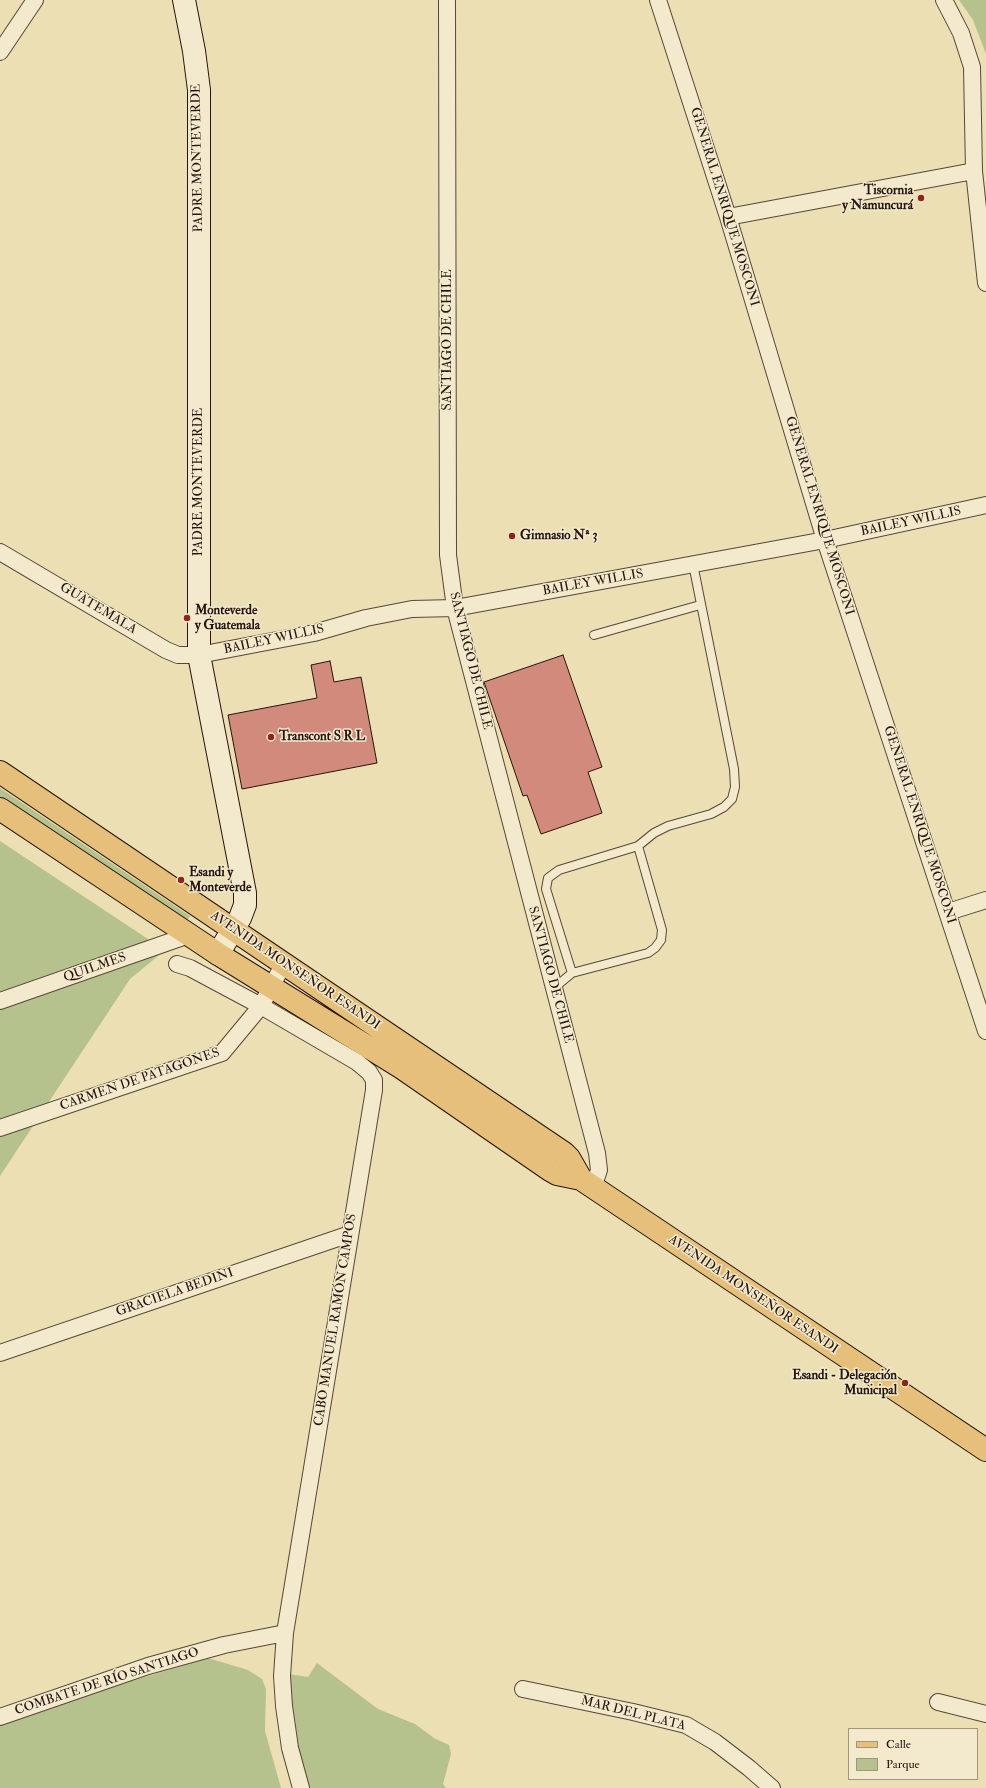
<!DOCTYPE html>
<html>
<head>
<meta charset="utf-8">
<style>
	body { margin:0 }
	#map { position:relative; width:986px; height:1788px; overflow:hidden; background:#ecdfb3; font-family:"IM FELL Double Pica",serif }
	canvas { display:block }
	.legend { position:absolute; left:848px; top:1728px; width:130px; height:52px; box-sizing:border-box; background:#f3eace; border:1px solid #a19580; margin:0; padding:5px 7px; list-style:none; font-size:12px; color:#25150c }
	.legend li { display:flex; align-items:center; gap:8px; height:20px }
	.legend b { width:20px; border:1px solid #a19580 }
</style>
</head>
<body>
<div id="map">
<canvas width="986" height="1788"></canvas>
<ul class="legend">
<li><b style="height:5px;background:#e6c07a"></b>Calle</li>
<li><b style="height:11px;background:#b6c28e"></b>Parque</li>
</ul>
</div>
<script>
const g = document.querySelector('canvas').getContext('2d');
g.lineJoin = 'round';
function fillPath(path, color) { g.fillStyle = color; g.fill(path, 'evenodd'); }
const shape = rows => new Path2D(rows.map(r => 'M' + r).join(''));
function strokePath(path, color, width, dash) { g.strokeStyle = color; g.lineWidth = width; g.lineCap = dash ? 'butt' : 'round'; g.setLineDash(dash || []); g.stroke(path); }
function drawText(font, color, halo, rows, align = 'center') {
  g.font = font + ' "IM FELL Double Pica",serif'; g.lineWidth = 3; g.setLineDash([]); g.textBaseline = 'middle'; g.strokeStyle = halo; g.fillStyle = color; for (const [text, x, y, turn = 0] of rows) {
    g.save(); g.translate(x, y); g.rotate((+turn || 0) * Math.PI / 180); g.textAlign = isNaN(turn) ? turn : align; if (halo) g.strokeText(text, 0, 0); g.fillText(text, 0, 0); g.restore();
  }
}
const green = shape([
	[959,0,986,0,986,54,973,20],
	[0,788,190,916,184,925,0,800],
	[0,841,160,947,158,956,130,979,0,1176],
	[208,1658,248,1670,262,1679,266,1689,265,1731,281,1788,0,1788,0,1725,95,1692],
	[317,1663,378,1709,415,1724,434,1738,449,1745,451,1754,443,1784,446,1788,304,1788,298,1763,289,1674,308,1677]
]);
const building = shape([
	[563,655,602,767,588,772,602,813,541,834,527,795,523,796,484,682,563,655],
	[330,661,334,682,361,677,377,763,242,789,228,715,317,698,311,665,330,661]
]);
const lane = shape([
	[594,635,700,605],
	[572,973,546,889,548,878,559,870,638,846,654,833,668,826,711,814,724,807,732,799,735,787,734,769,693,564],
	[554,988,572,973,648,953,655,948,661,940,662,930,638,846]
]);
const street = shape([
	[447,0,448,555,455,608,597,1153,599,1170,593,1188],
	[658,0,728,217,825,540,986,1031],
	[944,0,961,33,972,67,974,171,986,283],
	[0,52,35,0],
	[728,217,974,171],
	[0,552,166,650,178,655,199,655,314,633,366,618,412,609,455,608,825,540,986,505],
	[948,912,986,900],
	[177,964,190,968,261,1006,357,1062,369,1072,374,1080,374,1090,285,1633,282,1676,284,1706,290,1748,301,1788],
	[0,1001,189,935],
	[0,1128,222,1053,261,1006,284,963],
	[0,1353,350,1234],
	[523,1689,633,1712,686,1725,715,1742,749,1768,772,1788],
	[938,1702,986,1714],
	[0,1717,148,1666,224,1645,285,1633]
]);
const secondary = shape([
	[184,0,194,51,199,90,199,655,245,893,245,905,240,918,218,954]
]);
const primary = shape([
	[0,772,564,1153,569,1158,581,1179],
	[0,809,218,954,402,1068,550,1170,557,1174,581,1179,986,1450]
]);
const markers = [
	[921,198,4,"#8f2418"],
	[512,536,4,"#8f2418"],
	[187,618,4,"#8f2418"],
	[271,737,4,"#8f2418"],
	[181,880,4,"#8f2418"],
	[905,1383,4,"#8f2418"]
];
const streetNames = [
	["PADRE MONTEVERDE",198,158,-91],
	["GENERAL ENRIQUE MOSCONI",724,207,73],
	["SANTIAGO DE CHILE",448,340,-90],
	["PADRE MONTEVERDE",199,482,-90],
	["GENERAL ENRIQUE MOSCONI",819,516,73],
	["BAILEY WILLIS",911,522,-12],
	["BAILEY WILLIS",593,583,-10],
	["GUATEMALA",98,609,31],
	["BAILEY WILLIS",274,640,-12],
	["SANTIAGO DE CHILE",470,661,76],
	["GENERAL ENRIQUE MOSCONI",919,825,72],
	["QUILMES",95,968,-19],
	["AVENIDA MONSEÑOR ESANDI",295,971,34],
	["SANTIAGO DE CHILE",550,975,75],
	["CARMEN DE PATAGONES",140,1080,-19],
	["GRACIELA BEDINI",175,1293,-19],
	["AVENIDA MONSEÑOR ESANDI",753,1295,34],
	["CABO MANUEL RAMÓN CAMPOS",336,1320,-81],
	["COMBATE DE RÍO SANTIAGO",107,1682,-18],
	["MAR DEL PLATA",633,1714,14]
];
const poiNames = [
	["Tiscornia",913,191,"right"],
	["y Namuncurá",913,206,"right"],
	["Gimnasio Nª 3",520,536],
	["Monteverde",195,611],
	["y Guatemala",195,626],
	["Transcont S R L",279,737],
	["Esandi y",189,873],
	["Monteverde",189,888],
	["Esandi - Delegación",897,1376,"right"],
	["Municipal",897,1391,"right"]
];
fillPath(green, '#b6c28e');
fillPath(building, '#d28a7c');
strokePath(building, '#25150c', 1);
strokePath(lane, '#574836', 10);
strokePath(street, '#574836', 18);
strokePath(secondary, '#25150c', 24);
strokePath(primary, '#25150c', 24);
strokePath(lane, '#f3eace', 8);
strokePath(street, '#f3eace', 16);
strokePath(secondary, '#f3eace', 22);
strokePath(primary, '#e6c07a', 22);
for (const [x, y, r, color] of markers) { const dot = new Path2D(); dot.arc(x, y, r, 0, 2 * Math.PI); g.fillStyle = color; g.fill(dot); strokePath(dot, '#f3eace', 1.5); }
drawText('13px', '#25150c', '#f3eace', streetNames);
drawText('bold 13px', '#25150c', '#f3eace', poiNames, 'left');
</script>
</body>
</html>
